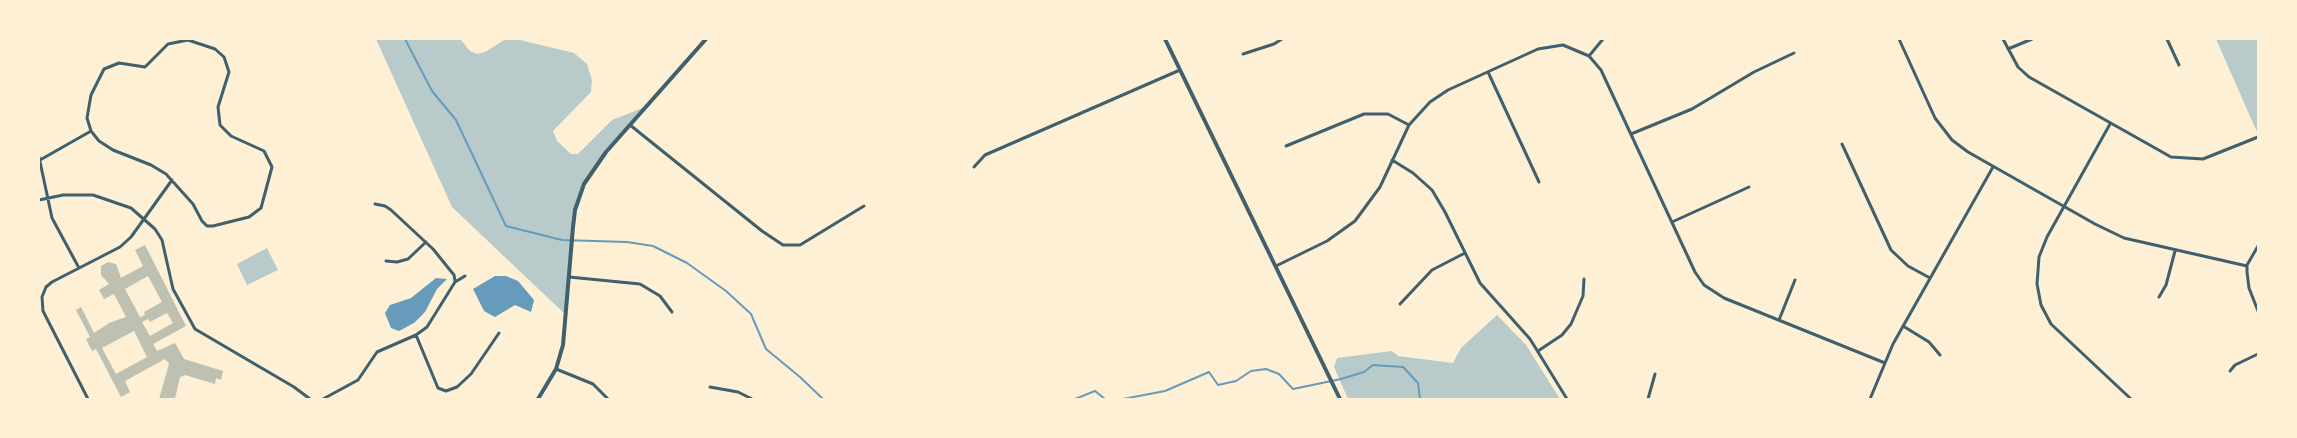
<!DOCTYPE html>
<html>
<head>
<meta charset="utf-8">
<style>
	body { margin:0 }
	#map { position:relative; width:2297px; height:438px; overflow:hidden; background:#fdf0d5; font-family:"Work Sans",sans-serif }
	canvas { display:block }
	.frame { position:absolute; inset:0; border:40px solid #fdf0d5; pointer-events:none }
</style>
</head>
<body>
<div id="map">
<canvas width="2297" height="438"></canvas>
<div class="frame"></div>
</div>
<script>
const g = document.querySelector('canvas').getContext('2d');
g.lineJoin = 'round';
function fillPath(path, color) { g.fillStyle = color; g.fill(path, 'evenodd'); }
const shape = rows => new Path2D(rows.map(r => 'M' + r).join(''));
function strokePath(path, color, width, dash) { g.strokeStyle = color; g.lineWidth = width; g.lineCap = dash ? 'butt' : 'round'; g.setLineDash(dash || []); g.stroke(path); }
const green = shape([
	[376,39,460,39,470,51,477,54,485,52,506,39,516,39,574,53,587,64,592,80,591,92,553,131,557,141,571,154,578,154,612,120,645,107,589,175,575,210,567,316,452,207],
	[2216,39,2258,39,2258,135,2257,132],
	[267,248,278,270,247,285,237,264],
	[1497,315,1526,345,1560,399,1348,399,1334,367,1337,358,1392,351,1398,356,1453,363,1461,348]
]);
const water = shape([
	[495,276,506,276,518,281,534,300,531,312,515,305,495,317,484,311,473,289],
	[436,278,447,279,437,289,425,312,414,323,399,331,391,328,385,313,390,305,411,298]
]);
const stream = shape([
	[405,39,432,91,456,120,506,226,562,240,627,242,653,246,687,263,726,291,751,314,766,349,800,377,823,399],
	[1075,399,1095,391,1105,399],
	[1123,399,1165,391,1209,372,1218,385,1236,381,1251,371,1266,369,1279,374,1293,389,1341,379,1364,372,1373,365,1403,367,1418,383,1420,399]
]);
const building = shape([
	[145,245,186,326,153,344,157,351,175,343,184,359,223,371,221,380,216,378,215,384,185,375,180,377,175,399,159,399,169,364,165,359,125,381,130,392,121,397,96,349,92,351,86,339,90,337,76,310,81,307,94,333,109,323,126,317,114,294,104,299,99,290,109,284,101,275,101,266,108,262,116,264,121,278,143,266,135,250],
	[148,276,162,302,144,312,145,315,140,317,125,289],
	[167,313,173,323,150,336,142,322,148,319,150,322],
	[134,331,147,357,116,374,102,348]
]);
const minor = shape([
	[1899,39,1935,118,1952,140,1968,152,2095,224,2124,238,2247,266],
	[2003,39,2018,67,2029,77,2171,157,2203,159,2258,137],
	[2167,39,2179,65],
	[188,40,215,49,224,57,229,72,218,107,220,125,231,136,264,151,272,167,261,208,249,217,213,226,207,226,202,221,193,204,166,174,151,165,113,150,99,141,91,131,87,118,91,95,104,69,119,63,145,67,168,44,188,40],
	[2008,49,2032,39],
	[1243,54,1274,44,1282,39],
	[1589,56,1603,39],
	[1488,72,1539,182],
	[2110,124,2047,237,2039,257,2037,284,2041,305,2051,324,2131,399],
	[630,125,762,231,783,245,800,245,864,206],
	[1631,134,1692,109,1754,72,1794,53],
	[1842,144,1891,250,1908,266,1930,278],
	[1286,146,1364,114,1388,114,1409,125],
	[39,157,52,218,79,268],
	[40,160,91,131],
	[1392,160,1413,173,1432,190,1445,212,1480,283,1530,339,1567,399],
	[974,167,985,155,1180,70],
	[39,200,63,195,93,195,131,208,155,229,162,240,173,289,195,329,294,387,310,399],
	[375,204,385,206,391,210,433,249,454,275,455,281],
	[1672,222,1749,187],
	[2258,246,2247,265,2247,272,2249,288,2258,311],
	[386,261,397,262,408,259,426,242],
	[1276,266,1327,241,1355,221,1380,187,1409,125,1430,102,1448,90,1538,49,1563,45,1589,56,1601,70,1695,272,1704,285,1724,298,1885,363],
	[569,277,640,284,660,296,672,312],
	[2159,297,2166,285,2175,251],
	[1400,304,1432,270,1465,253],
	[1779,320,1795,280],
	[1903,326,1929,342,1940,355],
	[416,335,438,388,446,391,457,387,471,374,499,333],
	[1538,351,1562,335,1571,324,1583,296,1584,279],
	[556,369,593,384,608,399],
	[2230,371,2235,365,2258,354],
	[710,387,738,392,752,399],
	[88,399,43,311,42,297,46,287,52,282,120,247,131,237,172,180],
	[323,399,358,380,377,352,416,335,427,327,455,282,465,276],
	[1648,399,1655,374],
	[1870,399,1893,344,1993,167]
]);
const tertiary = shape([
	[1165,39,1340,399],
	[538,399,556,369,563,345,573,227,575,210,584,184,606,152,706,39]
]);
fillPath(green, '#b9caca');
fillPath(water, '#669bbc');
strokePath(stream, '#669bbc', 2);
fillPath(building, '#bec0b2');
strokePath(minor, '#3f606c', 3);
strokePath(tertiary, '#3f606c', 4);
</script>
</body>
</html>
